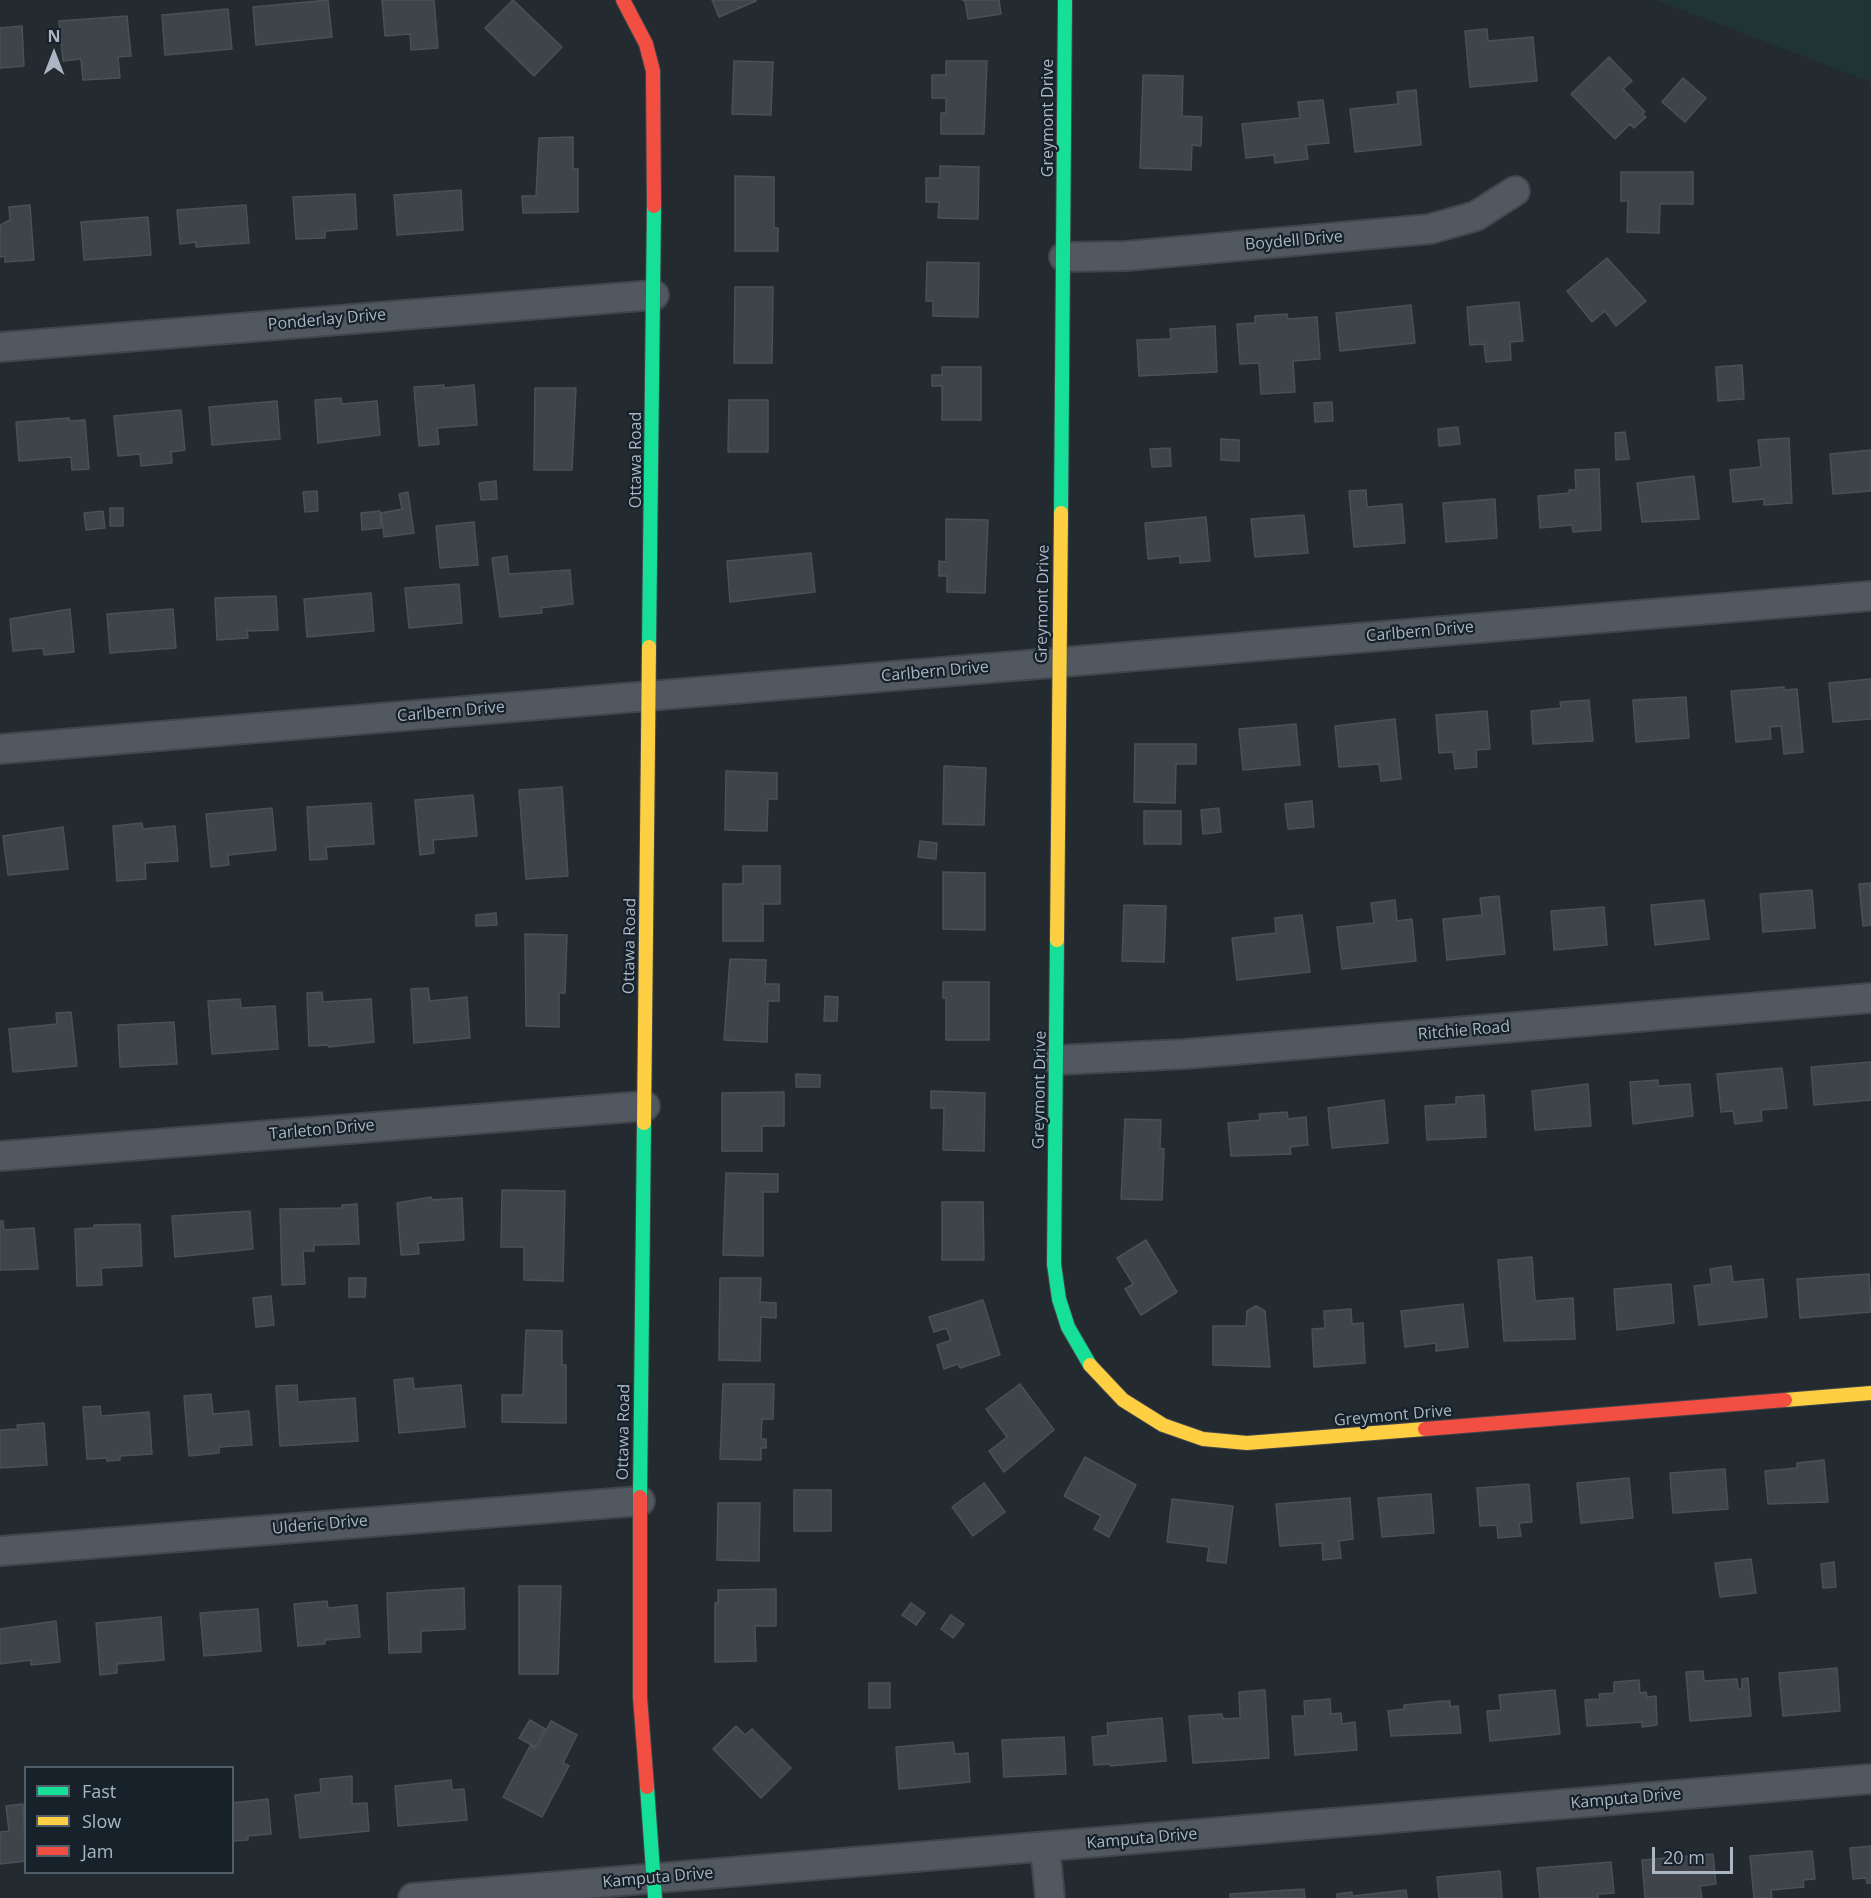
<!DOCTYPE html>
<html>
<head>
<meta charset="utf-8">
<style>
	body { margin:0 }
	#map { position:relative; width:1871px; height:1898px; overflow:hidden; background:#232a30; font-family:"Open Sans",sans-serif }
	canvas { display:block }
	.legend { position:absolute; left:24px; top:1766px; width:210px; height:108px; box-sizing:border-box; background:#16212a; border:2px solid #515d68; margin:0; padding:8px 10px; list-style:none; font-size:18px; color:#aab6c4 }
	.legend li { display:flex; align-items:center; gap:12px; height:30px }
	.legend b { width:30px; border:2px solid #515d68 }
	.north { position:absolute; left:24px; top:24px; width:60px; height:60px; -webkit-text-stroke:4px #16212a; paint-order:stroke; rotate:0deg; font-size:16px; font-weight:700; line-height:24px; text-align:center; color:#aab6c4 }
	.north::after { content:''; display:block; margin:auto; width:21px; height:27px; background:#aab6c4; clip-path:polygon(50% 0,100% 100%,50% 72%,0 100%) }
	.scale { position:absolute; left:1652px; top:1847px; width:81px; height:27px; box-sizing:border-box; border:3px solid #aab6c4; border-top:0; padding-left:8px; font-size:18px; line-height:21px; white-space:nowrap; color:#aab6c4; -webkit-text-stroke:4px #16212a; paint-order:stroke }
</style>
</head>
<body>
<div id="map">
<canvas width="1871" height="1898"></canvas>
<ul class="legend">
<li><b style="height:8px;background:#16e098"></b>Fast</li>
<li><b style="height:8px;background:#ffcf43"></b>Slow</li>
<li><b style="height:8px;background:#f24e42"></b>Jam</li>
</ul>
<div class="north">N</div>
<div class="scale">20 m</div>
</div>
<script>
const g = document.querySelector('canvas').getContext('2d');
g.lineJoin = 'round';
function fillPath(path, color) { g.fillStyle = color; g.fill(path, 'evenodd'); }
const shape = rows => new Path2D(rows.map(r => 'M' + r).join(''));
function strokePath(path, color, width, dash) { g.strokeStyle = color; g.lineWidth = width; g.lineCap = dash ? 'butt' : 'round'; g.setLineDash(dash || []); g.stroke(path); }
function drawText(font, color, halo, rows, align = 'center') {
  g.font = font + ' "Open Sans",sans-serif'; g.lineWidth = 4.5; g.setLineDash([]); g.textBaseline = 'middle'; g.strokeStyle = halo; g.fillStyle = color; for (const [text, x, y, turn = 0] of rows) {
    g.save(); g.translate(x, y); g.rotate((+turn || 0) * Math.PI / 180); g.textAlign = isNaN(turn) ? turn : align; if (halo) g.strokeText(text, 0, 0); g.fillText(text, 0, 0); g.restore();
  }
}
const green = shape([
	[1656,0,1871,0,1871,82]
]);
const building = shape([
	[328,0,332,37,256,45,253,7,328,0],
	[382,0,434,0,438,48,411,50,410,34,385,36,382,0],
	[513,0,562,47,534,76,485,28,513,0],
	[712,0,756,0,756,1,719,17,712,0],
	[962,0,999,0,1001,14,968,19,965,1,962,0],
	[228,9,232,49,165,55,162,15,228,9],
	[127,16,131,56,118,57,120,78,83,80,81,59,63,61,59,21,127,16],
	[22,26,24,66,0,68,0,28,22,26],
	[1487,29,1488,41,1533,37,1537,81,1470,87,1465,31,1487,29],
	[1609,57,1632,81,1623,89,1645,112,1642,114,1646,117,1634,128,1630,124,1615,139,1571,94,1609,57],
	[734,61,773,62,771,115,732,114,734,61],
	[946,61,987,61,984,134,941,134,941,113,946,113,946,98,932,98,932,75,946,75,946,61],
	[1143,75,1183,76,1182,116,1202,117,1201,146,1192,145,1191,170,1140,168,1143,75],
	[1683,78,1706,98,1685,122,1662,102,1683,78],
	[1416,90,1421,145,1355,152,1350,109,1398,104,1397,92,1416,90],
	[1323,100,1329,143,1306,145,1308,159,1275,163,1274,155,1246,158,1242,124,1300,118,1298,102,1323,100],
	[573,137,573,169,578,169,578,212,523,213,522,196,536,196,539,138,573,137],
	[940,166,979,167,978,219,938,218,939,202,926,202,926,178,940,178,940,166],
	[1621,172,1693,172,1693,204,1660,204,1659,233,1627,232,1628,201,1621,201,1621,172],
	[735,176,774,177,774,228,778,228,778,251,735,251,735,176],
	[461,190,463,230,397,235,394,195,461,190],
	[355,194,357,229,325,231,325,238,296,239,293,197,355,194],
	[30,205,34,260,5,262,5,256,0,257,0,225,10,220,9,207,30,205],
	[246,205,249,243,196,247,196,242,180,244,177,210,246,205],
	[148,217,151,255,84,260,81,222,148,217],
	[1607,258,1646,301,1616,326,1605,311,1592,322,1567,291,1607,258],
	[927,262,979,263,978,317,933,316,933,301,926,301,927,262],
	[735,287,773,287,772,363,734,363,735,287],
	[1519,302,1523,341,1510,342,1511,360,1486,362,1484,344,1470,345,1467,307,1519,302],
	[1411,305,1415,343,1340,351,1336,313,1411,305],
	[1287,314,1288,319,1317,317,1320,359,1293,361,1295,392,1261,394,1259,363,1240,364,1237,324,1255,323,1255,316,1287,314],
	[1215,326,1217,372,1139,376,1137,340,1171,339,1170,329,1215,326],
	[1742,365,1744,399,1718,401,1716,367,1742,365],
	[942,367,981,367,981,420,942,420,942,386,932,386,932,375,942,375,942,367],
	[444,385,444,388,474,385,477,425,437,428,439,444,419,446,414,387,444,385],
	[535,388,576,388,572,470,534,470,535,388],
	[341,398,342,404,377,401,380,435,318,443,315,400,341,398],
	[729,400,768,400,768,452,728,452,729,400],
	[277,401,280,439,212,445,209,407,277,401],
	[1332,402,1333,421,1315,422,1314,403,1332,402],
	[181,410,185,450,171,452,172,463,141,466,140,454,118,456,114,416,181,410],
	[69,418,69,421,85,420,89,469,72,470,71,457,19,461,16,422,69,418],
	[1458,427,1460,444,1439,446,1438,429,1458,427],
	[1625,432,1629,459,1616,460,1615,433,1625,432],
	[1789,438,1792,503,1764,505,1764,499,1733,502,1730,470,1761,467,1758,440,1789,438],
	[1221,439,1239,440,1239,461,1221,460,1221,439],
	[1170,448,1171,466,1152,467,1150,449,1170,448],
	[1871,450,1871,491,1833,494,1830,454,1871,450],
	[1599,469,1601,530,1573,532,1572,525,1540,528,1538,496,1569,493,1569,490,1576,490,1575,470,1599,469],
	[1694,476,1699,519,1642,522,1637,483,1694,476],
	[496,481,497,499,481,500,479,483,496,481],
	[1366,490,1367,507,1402,504,1405,543,1354,547,1349,491,1366,490],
	[317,491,318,511,305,512,303,492,317,491],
	[408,492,414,533,384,537,381,513,402,509,399,494,408,492],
	[1495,499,1497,538,1446,542,1443,503,1495,499],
	[110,508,123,508,123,526,110,526,110,508],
	[103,511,105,528,86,530,84,513,103,511],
	[380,511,381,528,362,530,361,513,380,511],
	[1304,515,1308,553,1255,557,1251,519,1304,515],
	[1206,517,1210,561,1180,563,1180,556,1148,559,1145,523,1206,517],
	[946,519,988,520,985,593,947,592,947,576,939,576,939,561,946,562,946,519],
	[474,522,478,565,440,568,436,526,474,522],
	[811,553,815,592,730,602,727,561,811,553],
	[507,556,509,574,570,570,573,604,541,608,542,613,500,617,492,558,507,556],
	[459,584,462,623,409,628,405,588,459,584],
	[371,593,374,631,307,637,304,599,371,593],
	[276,596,278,630,247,631,248,638,217,640,215,598,276,596],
	[70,609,74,652,44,655,43,648,13,651,10,619,70,609],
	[173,609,176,648,110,653,107,614,173,609],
	[1871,679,1871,719,1833,722,1829,683,1871,679],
	[1784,687,1784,690,1797,689,1803,752,1784,754,1781,726,1770,727,1771,739,1736,742,1731,691,1784,687],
	[1686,697,1689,738,1636,742,1633,700,1686,697],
	[1589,700,1593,741,1533,744,1531,711,1561,708,1560,702,1589,700],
	[1487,711,1490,749,1476,750,1477,767,1455,769,1453,752,1439,753,1436,715,1487,711],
	[1395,719,1401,779,1381,781,1379,764,1339,767,1335,726,1395,719],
	[1296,724,1300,765,1243,770,1239,729,1296,724],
	[1135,744,1196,744,1196,764,1176,764,1175,803,1134,802,1135,744],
	[944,766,986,768,984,825,943,824,944,766],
	[726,771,777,773,777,799,768,799,767,831,725,830,726,771],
	[562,787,568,876,526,879,519,790,562,787],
	[473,795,477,836,433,840,434,853,420,855,415,800,473,795],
	[1312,801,1314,827,1288,829,1285,804,1312,801],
	[371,803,374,844,326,847,327,859,310,860,307,807,371,803],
	[272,808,276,850,228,855,229,865,211,867,206,814,272,808],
	[1219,808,1221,832,1203,834,1201,810,1219,808],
	[1144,811,1181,811,1181,844,1144,844,1144,811],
	[142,823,143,829,175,826,178,861,145,863,146,879,117,881,113,826,142,823],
	[63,827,68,869,8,875,3,836,63,827],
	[920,841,937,843,936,859,918,857,920,841],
	[743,866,780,866,780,904,763,904,763,941,723,941,723,884,743,884,743,866],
	[943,872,985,873,985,930,943,929,943,872],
	[1871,883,1871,925,1863,926,1859,884,1871,883],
	[1812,890,1815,928,1763,932,1760,894,1812,890],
	[1499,896,1505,954,1447,960,1443,919,1482,915,1480,898,1499,896],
	[1395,900,1397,921,1412,919,1416,961,1342,969,1337,927,1374,923,1371,903,1395,900],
	[1704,900,1709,939,1655,945,1651,905,1704,900],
	[1124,905,1166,906,1164,962,1122,961,1124,905],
	[1604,907,1607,945,1554,950,1551,911,1604,907],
	[496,913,497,925,476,926,476,915,496,913],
	[1302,915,1310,972,1237,980,1232,938,1276,933,1275,918,1302,915],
	[525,934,567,935,565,993,559,993,559,1027,526,1026,525,934],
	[730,959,766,960,765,984,779,984,779,1001,768,1001,767,1042,724,1040,730,959],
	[943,982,989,982,989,1040,946,1040,946,998,943,998,943,982],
	[428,988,430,1001,467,997,470,1038,414,1043,411,989,428,988],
	[322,992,323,1002,371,999,374,1042,329,1047,328,1045,309,1046,307,993,322,992],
	[825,996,838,997,837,1021,824,1021,825,996],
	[240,999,241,1008,275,1006,278,1049,212,1054,208,1001,240,999],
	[71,1012,77,1066,13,1072,9,1029,57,1024,56,1013,71,1012],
	[174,1022,177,1064,120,1067,118,1025,174,1022],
	[1871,1062,1871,1100,1814,1105,1811,1067,1871,1062],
	[1782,1068,1787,1108,1761,1110,1762,1121,1735,1124,1733,1111,1721,1112,1717,1074,1782,1068],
	[796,1074,820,1075,820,1087,796,1087,796,1074],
	[1658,1080,1658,1086,1690,1084,1693,1116,1633,1124,1630,1082,1658,1080],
	[1588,1084,1591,1126,1535,1130,1532,1091,1588,1084],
	[931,1091,985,1093,984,1151,943,1150,944,1108,931,1108,931,1091],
	[784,1092,784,1126,762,1126,762,1151,722,1151,722,1093,784,1092],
	[1484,1095,1486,1137,1427,1140,1425,1106,1456,1104,1456,1097,1484,1095],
	[1384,1100,1388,1143,1332,1148,1328,1108,1384,1100],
	[1287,1112,1288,1119,1306,1117,1308,1145,1290,1147,1291,1154,1231,1156,1228,1123,1260,1120,1259,1114,1287,1112],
	[1125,1119,1161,1120,1160,1148,1164,1149,1162,1200,1121,1199,1125,1119],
	[726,1173,778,1174,778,1192,763,1192,763,1256,723,1255,726,1173],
	[502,1190,565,1191,563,1281,524,1280,524,1247,501,1247,502,1190],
	[431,1197,432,1200,462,1198,464,1240,418,1243,419,1254,401,1255,397,1203,431,1197],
	[942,1202,983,1202,984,1260,942,1260,942,1202],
	[357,1204,359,1244,314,1245,314,1251,303,1251,305,1284,282,1285,280,1209,342,1208,342,1205,357,1204],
	[250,1211,253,1249,175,1257,172,1216,250,1211],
	[0,1221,3,1221,4,1230,34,1228,38,1269,0,1270,0,1221],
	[140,1224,142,1266,101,1268,102,1285,77,1286,75,1229,94,1228,94,1225,140,1224],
	[1146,1240,1177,1292,1141,1315,1125,1289,1133,1284,1117,1258,1146,1240],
	[1532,1257,1535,1301,1573,1298,1575,1339,1504,1341,1498,1260,1532,1257],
	[1731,1266,1733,1282,1763,1279,1767,1317,1699,1325,1694,1286,1712,1284,1710,1269,1731,1266],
	[1869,1274,1871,1312,1800,1318,1797,1279,1869,1274],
	[349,1278,366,1278,365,1297,349,1297,349,1278],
	[720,1278,761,1278,760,1302,776,1303,776,1318,761,1317,760,1361,719,1360,720,1278],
	[1671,1284,1674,1323,1617,1330,1614,1289,1671,1284],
	[271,1296,274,1325,256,1327,253,1298,271,1296],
	[983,1300,1000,1355,960,1368,958,1364,944,1369,937,1345,951,1340,946,1328,934,1332,929,1317,983,1300],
	[1463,1304,1468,1347,1436,1351,1436,1343,1405,1347,1401,1311,1463,1304],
	[1256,1306,1265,1311,1270,1367,1213,1365,1213,1326,1246,1326,1247,1311,1256,1306],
	[1351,1309,1352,1324,1363,1323,1365,1363,1314,1367,1312,1329,1325,1328,1324,1311,1351,1309],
	[526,1330,562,1331,562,1365,566,1365,566,1423,502,1422,502,1395,523,1395,526,1330],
	[413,1378,414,1389,461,1385,465,1427,399,1433,394,1380,413,1378],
	[723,1384,774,1384,773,1419,762,1419,761,1439,766,1439,766,1448,761,1448,761,1460,720,1459,723,1384],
	[1020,1384,1054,1430,1004,1472,989,1451,1007,1437,986,1409,1020,1384],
	[297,1385,298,1402,355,1398,358,1441,280,1446,276,1386,297,1385],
	[211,1394,213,1414,249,1411,252,1445,219,1447,219,1453,189,1456,184,1396,211,1394],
	[100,1406,101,1416,149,1412,152,1454,120,1456,120,1460,107,1461,107,1458,87,1459,83,1407,100,1406],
	[44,1423,47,1465,0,1468,0,1430,18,1429,17,1425,44,1423],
	[1085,1457,1136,1485,1109,1537,1094,1529,1101,1516,1064,1496,1085,1457],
	[1824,1460,1828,1502,1768,1504,1765,1471,1797,1468,1797,1463,1824,1460],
	[1725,1469,1728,1509,1673,1513,1670,1473,1725,1469],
	[1629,1478,1633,1518,1581,1523,1577,1483,1629,1478],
	[984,1483,1005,1512,973,1536,952,1507,984,1483],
	[1529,1484,1532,1522,1519,1523,1521,1536,1498,1538,1497,1525,1480,1526,1477,1488,1529,1484],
	[794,1490,831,1490,831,1531,794,1531,794,1490],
	[1431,1494,1434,1533,1382,1537,1378,1498,1431,1494],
	[1350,1498,1353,1539,1339,1541,1341,1558,1323,1560,1322,1543,1280,1546,1276,1504,1350,1498],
	[1172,1499,1233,1506,1226,1563,1207,1561,1209,1547,1167,1542,1172,1499],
	[718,1503,760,1503,759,1561,717,1560,718,1503],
	[1751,1559,1756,1593,1720,1597,1715,1563,1751,1559],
	[1834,1562,1836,1587,1823,1588,1821,1564,1834,1562],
	[519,1586,561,1586,558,1674,519,1674,519,1586],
	[464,1588,465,1629,421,1631,421,1652,389,1653,387,1593,464,1588],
	[776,1589,776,1626,755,1626,756,1661,715,1662,715,1603,718,1603,718,1590,776,1589],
	[327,1601,328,1608,357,1605,360,1637,325,1640,325,1644,298,1646,294,1604,327,1601],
	[911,1603,925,1613,916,1625,902,1615,911,1603],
	[258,1609,261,1651,204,1656,200,1613,258,1609],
	[951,1615,964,1624,953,1638,941,1629,951,1615],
	[161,1617,164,1660,117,1664,117,1673,100,1675,96,1623,161,1617],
	[56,1621,60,1662,31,1665,31,1660,0,1664,0,1629,56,1621],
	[1837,1668,1840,1711,1783,1716,1779,1673,1837,1668],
	[1703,1671,1704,1681,1737,1679,1738,1689,1742,1689,1742,1679,1748,1678,1751,1716,1690,1721,1686,1672,1703,1671],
	[1639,1680,1640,1693,1646,1692,1647,1697,1656,1696,1657,1725,1642,1727,1642,1722,1587,1726,1585,1700,1600,1699,1599,1694,1614,1693,1614,1682,1639,1680],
	[869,1683,890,1683,890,1708,869,1708,869,1683],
	[1265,1690,1269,1758,1193,1763,1189,1716,1222,1714,1223,1719,1240,1718,1239,1692,1265,1690],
	[1555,1690,1560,1734,1490,1741,1487,1711,1501,1710,1499,1695,1555,1690],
	[1330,1699,1331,1714,1341,1713,1342,1724,1355,1722,1357,1750,1295,1755,1292,1716,1305,1716,1304,1701,1330,1699],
	[1443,1701,1450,1701,1450,1707,1458,1706,1461,1733,1391,1736,1388,1711,1404,1709,1404,1705,1443,1701],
	[1162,1718,1166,1761,1110,1766,1110,1764,1094,1765,1092,1737,1108,1735,1107,1723,1162,1718],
	[530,1720,545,1729,535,1747,519,1738,530,1720],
	[551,1721,577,1735,563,1763,569,1766,542,1817,503,1797,530,1746,536,1749,551,1721],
	[736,1726,745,1735,752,1729,791,1768,761,1798,713,1749,736,1726],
	[1064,1737,1066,1774,1004,1777,1002,1740,1064,1737],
	[953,1742,955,1754,968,1753,970,1782,899,1789,896,1747,953,1742],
	[352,1776,352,1804,367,1803,369,1831,300,1838,295,1795,321,1792,320,1779,352,1776],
	[451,1780,452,1790,464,1789,467,1820,398,1826,395,1786,451,1780],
	[268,1799,271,1834,248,1836,248,1840,232,1841,232,1803,268,1799],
	[23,1804,26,1861,0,1864,0,1832,9,1831,6,1806,23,1804],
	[1871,1846,1871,1883,1867,1883,1866,1878,1853,1879,1850,1848,1871,1846],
	[1812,1851,1815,1879,1803,1880,1804,1887,1771,1890,1772,1898,1754,1898,1750,1856,1812,1851],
	[1713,1854,1716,1884,1700,1886,1702,1898,1645,1898,1642,1860,1713,1854],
	[1611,1862,1614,1893,1598,1894,1598,1898,1540,1898,1537,1868,1611,1862],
	[1500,1871,1502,1898,1439,1898,1437,1877,1500,1871],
	[1304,1889,1305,1898,1230,1898,1230,1894,1304,1889],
	[1406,1890,1407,1898,1337,1898,1337,1894,1352,1892,1352,1896,1406,1890]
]);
const street = shape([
	[1064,257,1126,256,1430,229,1476,216,1515,191],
	[0,347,654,295],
	[0,749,1871,596],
	[1057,1060,1185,1054,1871,998],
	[0,1156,645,1106],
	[0,1551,640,1501],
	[1045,1847,1050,1898],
	[413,1898,1871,1779]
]);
const fast = shape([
	[1061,513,1065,0],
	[649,647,654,206],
	[1057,940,1054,1264,1059,1299,1068,1327,1090,1365],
	[640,1497,644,1123],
	[647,1787,655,1898]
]);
const slow = shape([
	[1057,940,1061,513],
	[644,1123,649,647],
	[1090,1365,1123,1400,1163,1425,1203,1439,1247,1443,1425,1429],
	[1785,1400,1871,1393]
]);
const jam = shape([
	[623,0,646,44,653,71,654,206],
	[1425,1429,1785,1400],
	[640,1497,640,1697,647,1787]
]);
const streetNames = [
	["Greymont Drive",1048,118,-90],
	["Boydell Drive",1294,241,-5],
	["Ponderlay Drive",327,320,-5],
	["Ottawa Road",636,460,-90],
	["Greymont Drive",1043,604,-89],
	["Carlbern Drive",1420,632,-5],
	["Carlbern Drive",935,672,-5],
	["Carlbern Drive",451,712,-5],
	["Ottawa Road",630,946,-89],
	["Ritchie Road",1464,1031,-5],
	["Greymont Drive",1040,1090,-89],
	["Tarleton Drive",322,1130,-5],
	["Greymont Drive",1393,1416,-5],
	["Ottawa Road",624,1432,-89],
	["Ulderic Drive",320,1525,-5],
	["Kamputa Drive",1626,1799,-5],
	["Kamputa Drive",1142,1839,-5],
	["Kamputa Drive",658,1878,-5]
];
fillPath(green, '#203436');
fillPath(building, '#3e444a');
strokePath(building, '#495158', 1.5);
strokePath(street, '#40464b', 32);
strokePath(fast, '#40464b', 16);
strokePath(slow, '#40464b', 16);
strokePath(jam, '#40464b', 16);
strokePath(street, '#52585f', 28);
strokePath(fast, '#16e098', 14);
strokePath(slow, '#ffcf43', 14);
strokePath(jam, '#f24e42', 14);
drawText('16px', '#aab6c4', '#16212a', streetNames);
</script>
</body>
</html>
